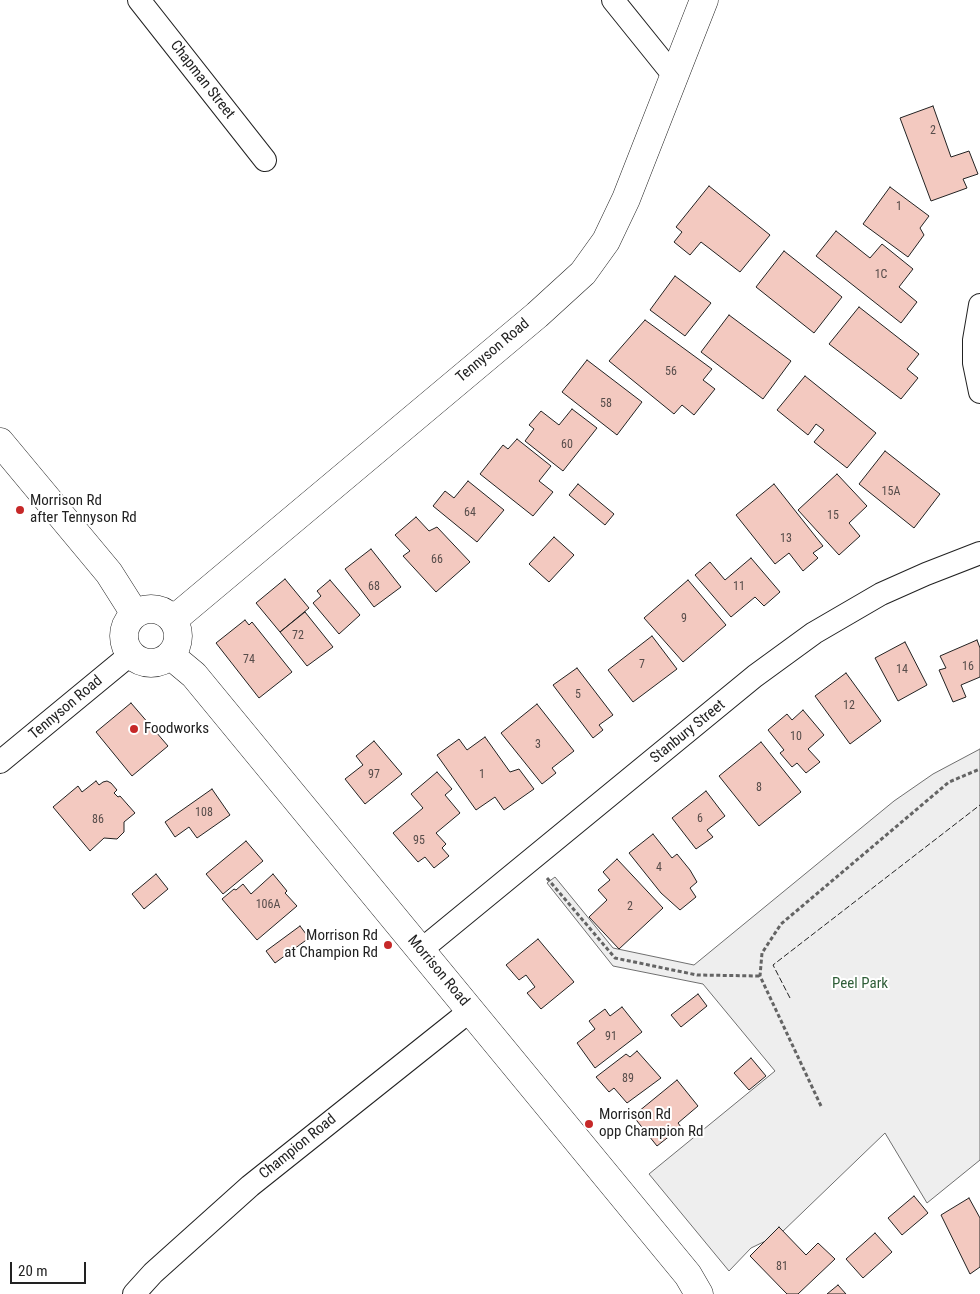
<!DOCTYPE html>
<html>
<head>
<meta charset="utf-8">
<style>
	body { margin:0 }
	#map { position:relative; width:980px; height:1294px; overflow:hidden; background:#fff; font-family:"Roboto Condensed",sans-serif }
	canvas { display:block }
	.scale { position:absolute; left:10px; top:1262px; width:76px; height:22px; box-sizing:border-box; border:2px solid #222; border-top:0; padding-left:6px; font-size:15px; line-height:18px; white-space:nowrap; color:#222; -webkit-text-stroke:4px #fff; paint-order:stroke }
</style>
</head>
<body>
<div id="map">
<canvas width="980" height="1294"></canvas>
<div class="scale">20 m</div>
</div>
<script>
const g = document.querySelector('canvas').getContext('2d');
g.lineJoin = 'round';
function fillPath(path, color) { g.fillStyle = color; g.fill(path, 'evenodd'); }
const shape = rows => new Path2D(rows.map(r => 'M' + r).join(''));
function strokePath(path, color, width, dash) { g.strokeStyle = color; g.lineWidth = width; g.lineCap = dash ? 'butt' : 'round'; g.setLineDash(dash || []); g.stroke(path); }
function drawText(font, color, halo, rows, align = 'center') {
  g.font = font + ' "Roboto Condensed",sans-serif'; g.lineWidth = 4; g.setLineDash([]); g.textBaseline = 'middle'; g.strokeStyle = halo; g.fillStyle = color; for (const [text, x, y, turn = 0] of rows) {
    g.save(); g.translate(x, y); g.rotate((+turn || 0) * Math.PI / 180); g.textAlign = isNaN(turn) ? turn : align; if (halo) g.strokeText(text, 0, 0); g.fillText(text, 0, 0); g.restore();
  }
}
const green = shape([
	[980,749,980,1160,927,1203,885,1133,780,1234,751,1248,729,1271,649,1174,775,1071,703,984,613,966,547,883,555,877,613,948,694,965,894,801,933,774,980,749]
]);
const building = shape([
	[933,106,951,157,969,151,978,174,963,179,967,188,931,201,900,118,933,106],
	[709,186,770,235,740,272,701,242,690,255,674,242,682,232,676,227,709,186],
	[890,187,929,216,920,228,924,235,908,257,863,224,890,187],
	[836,231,870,258,882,244,913,269,899,287,917,302,901,323,816,256,836,231],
	[784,251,842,297,814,333,756,287,784,251],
	[675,276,711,303,685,336,650,310,675,276],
	[859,307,919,354,907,369,918,378,901,399,829,344,859,307],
	[729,315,791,361,763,399,701,352,729,315],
	[645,320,712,369,703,380,715,389,694,415,682,405,674,414,609,361,645,320],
	[587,360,642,402,617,435,562,392,587,360],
	[805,376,876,433,847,468,814,442,824,430,816,424,808,435,777,410,805,376],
	[572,409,597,428,563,471,525,441,534,429,529,425,541,411,559,425,572,409],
	[517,439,551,466,539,481,553,492,533,516,480,474,503,445,508,449,517,439],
	[885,451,940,494,914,528,859,484,885,451],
	[837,474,867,506,849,523,860,536,839,555,798,510,837,474],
	[468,481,504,510,477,542,433,506,445,491,454,498,468,481],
	[578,484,614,514,605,525,569,495,578,484],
	[774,484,823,546,813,553,818,558,803,571,789,553,775,564,736,515,774,484],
	[416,517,429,531,437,527,470,562,436,592,403,556,410,551,395,535,416,517],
	[554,537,574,555,549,582,529,564,554,537],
	[371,549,401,587,374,607,345,569,371,549],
	[751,558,780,592,764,606,755,597,731,617,695,575,710,562,725,580,751,558],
	[285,579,309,608,280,632,256,603,285,579],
	[330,580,360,615,339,634,313,603,321,596,317,591,330,580],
	[688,580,726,625,683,662,644,618,688,580],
	[305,612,333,647,307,666,280,632,305,612],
	[245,620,249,625,252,622,292,672,259,698,216,643,245,620],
	[652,636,677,669,633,702,608,670,652,636],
	[977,640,980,648,980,677,961,685,966,697,953,702,939,670,946,668,940,656,977,640],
	[905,642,927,685,898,701,875,658,905,642],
	[577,668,613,715,599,725,603,730,593,738,553,685,577,668],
	[846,673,881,721,850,744,815,696,846,673],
	[131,703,168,746,132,776,96,732,131,703],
	[537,704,574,751,552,768,556,773,542,784,501,733,537,704],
	[803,710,824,735,808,749,820,762,806,773,797,763,792,767,780,753,784,750,768,730,787,714,792,720,803,710],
	[485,737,510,772,519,769,534,789,504,810,495,797,476,810,437,755,459,739,467,750,485,737],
	[374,741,402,774,365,804,345,779,363,765,356,756,374,741],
	[761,742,801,792,759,826,719,776,761,742],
	[437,772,452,789,445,795,460,813,436,833,446,844,442,848,449,856,434,868,425,857,418,862,393,833,423,808,411,794,437,772],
	[96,781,99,785,103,782,107,781,111,783,117,790,114,793,118,797,120,796,135,813,124,822,124,832,117,839,104,838,90,851,53,807,78,786,82,792,96,781],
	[212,789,230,815,197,838,189,827,175,837,165,822,212,789],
	[706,791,725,816,707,830,713,837,696,849,672,818,706,791],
	[653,834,672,858,677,854,690,870,697,882,690,888,696,897,680,910,661,893,629,853,653,834],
	[246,841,263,861,223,894,206,874,246,841],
	[617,859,663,908,619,949,589,917,607,900,598,890,610,880,603,872,617,859],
	[156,874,168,889,144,909,132,894,156,874],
	[273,874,287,891,285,893,297,906,257,940,222,899,234,889,236,890,243,884,251,894,273,874],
	[300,926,309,938,275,963,266,951,300,926],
	[538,939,574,982,541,1009,527,993,535,987,526,975,519,980,506,965,538,939],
	[698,994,707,1006,681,1027,671,1015,698,994],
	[622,1007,642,1032,595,1068,577,1043,595,1029,589,1021,605,1009,610,1016,622,1007],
	[637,1051,661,1078,627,1103,614,1088,609,1092,596,1077,626,1054,630,1057,637,1051],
	[751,1058,766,1076,749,1090,734,1073,751,1058],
	[677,1080,698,1106,678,1123,681,1127,657,1146,633,1116,677,1080],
	[914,1196,928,1213,902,1235,888,1218,914,1196],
	[969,1198,980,1218,980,1267,970,1274,941,1215,969,1198],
	[779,1227,806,1255,818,1243,835,1259,798,1294,787,1294,750,1256,779,1227],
	[875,1233,892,1252,863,1278,846,1259,875,1233],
	[838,1285,846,1294,827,1294,838,1285]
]);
const path = shape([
	[547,878,615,958,697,975,760,976],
	[821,1106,760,976,762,953,781,924,949,782,980,769]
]);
const street = shape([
	[139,0,265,160],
	[613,0,675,77],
	[980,305,974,340,974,363,980,392],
	[0,762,131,654],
	[421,950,755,676,814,633,881,594,926,574,980,553],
	[134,1294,153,1273,250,1186,471,1010]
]);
const secondary = shape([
	[0,442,109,573,135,614],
	'124 636a27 27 0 1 1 54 0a27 27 0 1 1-54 0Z',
	[173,620,537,315,583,273,606,241,626,199,704,0],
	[170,655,194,675,688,1275,699,1294]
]);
const fence = shape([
	[790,998,773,965,980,805]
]);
const markers = [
	[20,510,5,"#c62828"],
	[134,729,5,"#c62828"],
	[388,945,5,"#c62828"],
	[589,1124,5,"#c62828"]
];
const numberNames = [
	["2",933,131],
	["1",899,207],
	["1C",881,275],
	["56",671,372],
	["58",606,404],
	["60",567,445],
	["15A",891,492],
	["64",470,513],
	["15",833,516],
	["13",786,539],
	["66",437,560],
	["68",374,587],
	["11",739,587],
	["9",684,619],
	["72",298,636],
	["74",249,660],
	["7",642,665],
	["16",968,667],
	["14",902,670],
	["5",578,695],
	["12",849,706],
	["10",796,737],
	["3",538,745],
	["97",374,775],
	["1",482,775],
	["8",759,788],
	["108",204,813],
	["6",700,819],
	["86",98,820],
	["95",419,841],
	["4",659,868],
	["106A",268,905],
	["2",630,907],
	["91",611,1037],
	["89",628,1079],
	["81",782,1267]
];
const streetNames = [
	["Chapman Street",202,80,52],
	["Tennyson Road",493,351,-40],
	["Tennyson Road",66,708,-40],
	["Stanbury Street",688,732,-39],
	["Morrison Road",438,971,50],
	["Champion Road",298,1147,-39]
];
const poiNames = [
	["Morrison Rd",30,501],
	["after Tennyson Rd",30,518],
	["Foodworks",144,729],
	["Morrison Rd",378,936,"right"],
	["at Champion Rd",378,953,"right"],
	["Morrison Rd",599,1115],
	["opp Champion Rd",599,1132]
];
const parkNames = [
	["Peel Park",860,984]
];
fillPath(green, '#eee');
strokePath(green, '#6f6f6f', 1);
fillPath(building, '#f3c9c0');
strokePath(building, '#222', 1);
strokePath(street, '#222', 24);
strokePath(secondary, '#222', 29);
strokePath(path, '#646464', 3, [4, 2.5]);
strokePath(street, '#fff', 22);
strokePath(secondary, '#fff', 28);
strokePath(fence, '#222', 1, [6, 2.5]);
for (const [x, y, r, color] of markers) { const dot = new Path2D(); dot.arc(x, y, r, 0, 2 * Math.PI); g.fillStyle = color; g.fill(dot); strokePath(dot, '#fff', 2); }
drawText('12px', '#564c4a', null, numberNames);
drawText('15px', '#222', '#fff', streetNames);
drawText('15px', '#222', '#fff', poiNames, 'left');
drawText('15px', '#2f5e38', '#fff', parkNames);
</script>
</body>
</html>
